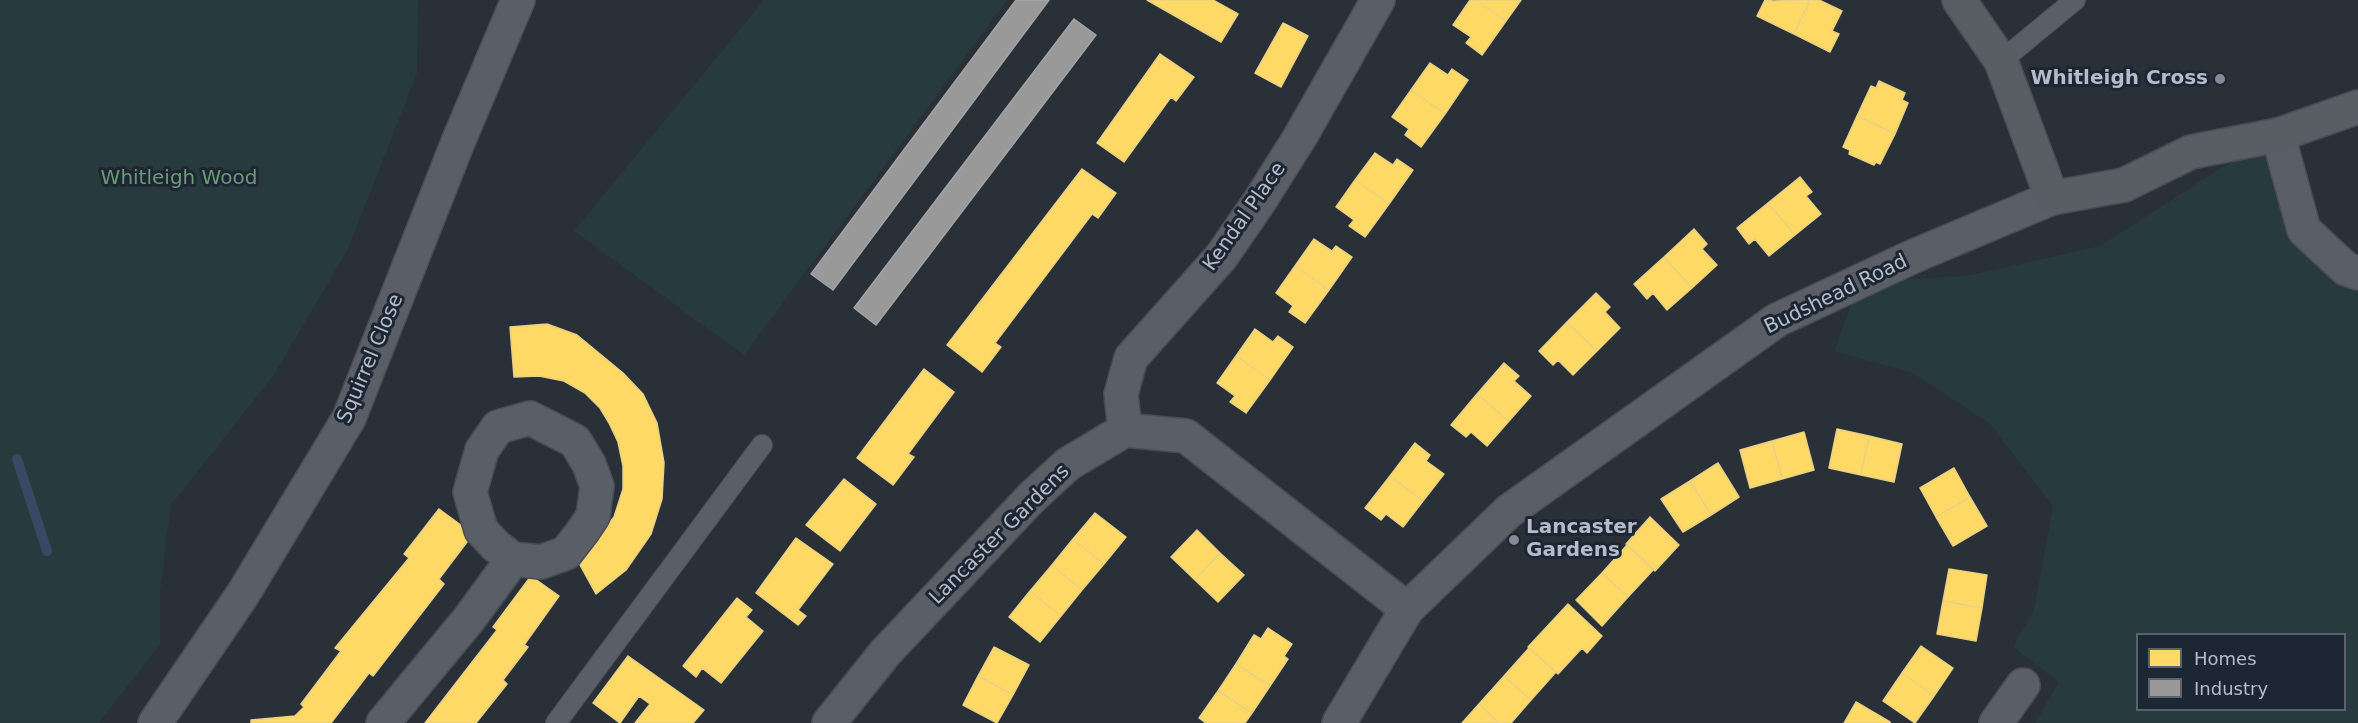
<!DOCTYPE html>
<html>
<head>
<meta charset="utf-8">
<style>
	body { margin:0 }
	#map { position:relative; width:2358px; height:723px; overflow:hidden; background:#2a3038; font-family:"DejaVu Sans",sans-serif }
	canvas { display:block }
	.legend { position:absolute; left:2136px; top:633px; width:210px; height:78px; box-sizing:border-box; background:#1d2633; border:2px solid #59626f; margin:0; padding:8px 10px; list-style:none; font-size:18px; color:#b4bcc9 }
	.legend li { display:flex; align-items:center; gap:12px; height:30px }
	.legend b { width:30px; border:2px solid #59626f }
</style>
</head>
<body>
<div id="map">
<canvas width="2358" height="723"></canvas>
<ul class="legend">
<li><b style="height:16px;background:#ffd966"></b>Homes</li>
<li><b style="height:16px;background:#999"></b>Industry</li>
</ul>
</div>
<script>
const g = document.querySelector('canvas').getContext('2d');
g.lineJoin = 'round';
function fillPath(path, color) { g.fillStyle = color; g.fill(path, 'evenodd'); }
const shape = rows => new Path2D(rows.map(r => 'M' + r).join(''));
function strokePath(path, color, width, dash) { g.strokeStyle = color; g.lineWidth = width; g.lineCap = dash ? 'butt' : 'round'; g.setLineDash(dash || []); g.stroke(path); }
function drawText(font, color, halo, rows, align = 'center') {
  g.font = font + ' "DejaVu Sans",sans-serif'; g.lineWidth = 6; g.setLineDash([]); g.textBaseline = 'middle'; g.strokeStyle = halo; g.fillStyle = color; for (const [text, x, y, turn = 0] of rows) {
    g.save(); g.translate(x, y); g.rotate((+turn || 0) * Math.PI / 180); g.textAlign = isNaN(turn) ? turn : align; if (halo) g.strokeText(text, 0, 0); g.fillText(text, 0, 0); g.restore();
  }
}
const green = shape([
	[0,0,418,0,417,73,348,249,273,376,171,505,160,592,160,644,99,723,0,723],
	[764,0,1007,0,744,355,574,231],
	[2262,142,2305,247,2358,260,2358,723,2035,723,2059,682,2013,647,2034,610,2053,506,1990,424,1913,373,1834,351,1860,281,1967,276,2100,246],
	[2138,634,2344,634,2344,710,2138,710]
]);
const homes = shape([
	[1147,0,1213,0,1238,14,1221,42,1147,0],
	[1470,0,1476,0,1506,21,1482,55,1466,43,1471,37,1453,25,1470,0],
	[1476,0,1521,0,1506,21,1476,0],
	[1765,0,1773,1,1810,0,1794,34,1757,16,1765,0],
	[1810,0,1819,0,1842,11,1832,31,1839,34,1830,52,1794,34,1810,0],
	[1283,23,1308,36,1281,87,1255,73,1283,23],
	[1160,54,1194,77,1176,101,1171,97,1124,162,1097,143,1160,54],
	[1430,63,1448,75,1452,69,1468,80,1445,114,1411,90,1430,63],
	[1879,81,1905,93,1902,100,1908,103,1895,134,1857,116,1871,86,1876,88,1879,81],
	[1411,90,1445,114,1421,147,1405,135,1409,129,1392,117,1411,90],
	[1857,116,1895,134,1880,164,1876,162,1874,165,1849,154,1850,150,1843,147,1857,116],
	[1375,153,1393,165,1397,159,1413,170,1389,204,1355,180,1375,153],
	[1082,169,1116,193,1098,218,1092,214,995,343,1001,347,982,372,947,345,1082,169],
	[1800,177,1812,192,1806,196,1821,214,1795,235,1768,203,1800,177],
	[1355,180,1389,204,1365,237,1349,226,1354,220,1336,207,1355,180],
	[1768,203,1795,235,1769,256,1755,239,1749,244,1737,228,1768,203],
	[1694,229,1707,244,1702,249,1717,265,1692,288,1664,257,1694,229],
	[1314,239,1332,251,1336,246,1352,257,1329,290,1295,266,1314,239],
	[1664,257,1692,288,1667,310,1653,293,1647,299,1634,284,1664,257],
	[1295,266,1329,290,1305,323,1289,312,1293,306,1276,293,1295,266],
	[1596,293,1610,307,1605,312,1620,328,1597,351,1567,322,1596,293],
	[1567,322,1597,351,1573,375,1558,360,1553,365,1539,351,1567,322],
	[547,324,577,335,623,373,643,394,657,423,664,463,662,499,651,534,626,570,596,594,575,556,596,539,614,517,623,489,623,466,618,442,609,423,600,408,585,393,564,381,539,376,514,377,510,327,547,324],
	[1255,329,1273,342,1278,336,1293,347,1270,380,1236,356,1255,329],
	[1236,356,1270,380,1246,413,1230,402,1235,396,1217,383,1236,356],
	[1504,363,1519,376,1514,381,1531,396,1509,421,1477,394,1504,363],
	[924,369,954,392,908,454,914,457,893,485,857,458,924,369],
	[1477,394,1509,421,1487,446,1471,432,1466,437,1451,425,1477,394],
	[1837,429,1869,436,1861,475,1829,468,1837,429],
	[1804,432,1814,470,1782,479,1772,441,1804,432],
	[1869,436,1902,444,1894,482,1861,475,1869,436],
	[1772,441,1782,479,1750,488,1740,450,1772,441],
	[1415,443,1430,455,1426,461,1444,474,1423,501,1390,476,1415,443],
	[1718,463,1739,497,1711,515,1690,481,1718,463],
	[1954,468,1970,497,1936,517,1920,488,1954,468],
	[1390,476,1423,501,1403,527,1386,514,1381,520,1365,508,1390,476],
	[844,479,876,504,840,551,806,525,844,479],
	[1690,481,1711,515,1683,532,1661,499,1690,481],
	[1970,497,1987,526,1953,546,1936,517,1970,497],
	[439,509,473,534,439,579,444,584,373,676,369,673,331,723,251,723,251,720,295,716,304,707,301,704,341,651,335,648,409,558,404,554,439,509],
	[1095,513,1126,537,1104,564,1073,539,1095,513],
	[1650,517,1679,545,1655,571,1626,544,1650,517],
	[1197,530,1220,553,1195,580,1171,557,1197,530],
	[796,538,833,564,798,610,806,616,798,625,756,593,796,538],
	[1073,539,1104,564,1082,590,1052,565,1073,539],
	[1627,545,1654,569,1628,597,1602,573,1627,545],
	[1220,553,1244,575,1218,602,1195,580,1220,553],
	[1052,565,1082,590,1061,616,1030,591,1052,565],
	[1949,569,1987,575,1982,608,1943,601,1949,569],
	[1602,573,1628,597,1602,626,1576,600,1602,573],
	[531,576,559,596,524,645,528,647,503,680,507,684,476,723,425,723,497,630,493,627,531,576],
	[1030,591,1061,616,1040,642,1009,617,1030,591],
	[737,598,752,610,746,617,763,631,721,683,702,668,696,677,683,666,737,598],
	[1943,601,1982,608,1976,641,1937,634,1943,601],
	[1568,604,1602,636,1587,653,1582,648,1558,674,1528,647,1568,604],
	[1268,628,1292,644,1284,656,1288,659,1270,686,1236,664,1254,635,1261,639,1268,628],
	[1921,646,1953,668,1934,696,1902,673,1921,646],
	[994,647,1029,665,1013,695,978,676,994,647],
	[1529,648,1556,672,1531,700,1504,676,1529,648],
	[628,656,704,710,693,723,635,723,650,704,639,696,620,723,593,703,628,656],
	[1236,664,1270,686,1252,713,1218,691,1236,664],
	[1902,673,1934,696,1915,723,1883,701,1902,673],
	[978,676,1013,695,997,723,963,705,978,676],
	[1504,676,1531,700,1511,723,1499,723,1479,704,1504,676],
	[1218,691,1252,713,1245,723,1206,723,1199,718,1218,691],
	[1856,702,1890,722,1890,723,1844,723,1856,702],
	[1479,704,1499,723,1462,723,1479,704]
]);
const industry = shape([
	[1016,0,1049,0,833,290,811,274,1016,0],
	[1074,19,1096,35,876,325,854,308,1074,19]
]);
const stream = shape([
	[17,459,47,551]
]);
const service = shape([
	[2001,61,2075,0],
	[556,723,762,445]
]);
const minor = shape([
	[2278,135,2304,230,2346,269,2358,273],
	[530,418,575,441,589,464,597,486,593,516,583,531,566,553,541,562,513,559,496,546,481,530,470,492,482,450,498,427,530,418],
	[1125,430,1121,394,1131,358,1221,257,1259,202,1300,137,1378,0],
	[155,723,243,594,349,418,458,142,518,0],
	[383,723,469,619,513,559],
	[829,723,885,653,1031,498,1068,464,1125,430,1186,436,1407,609],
	[1996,723,2023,685]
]);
const tertiary = shape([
	[1339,723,1407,609,1509,511,1777,320,1914,256,2052,198]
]);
const secondary = shape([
	[1959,0,2001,61,2052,198,2124,185,2191,152,2278,135,2358,107]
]);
const markers = [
	[2220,79,6,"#848b96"],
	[1514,540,6,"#848b96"]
];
const poiNames = [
	["Whitleigh Cross",2208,79],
	["Lancaster",1526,528,"left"],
	["Gardens",1526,551,"left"]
];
const parkNames = [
	["Whitleigh Wood",179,179]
];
const streetNames = [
	["Kendal Place",1245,217,-55],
	["Budshead Road",1836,295,-26],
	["Squirrel Close",371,359,-67],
	["Lancaster Gardens",1000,535,-45]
];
fillPath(green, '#273a3e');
fillPath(homes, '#ffd966');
strokePath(homes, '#e8d084', 1.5);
fillPath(industry, '#999');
strokePath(industry, '#a1a4a7', 1.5);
strokePath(stream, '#384963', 10);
strokePath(service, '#484c53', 22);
strokePath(minor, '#484c53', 36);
strokePath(tertiary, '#484c53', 36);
strokePath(secondary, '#484c53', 36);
strokePath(service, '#5a5e66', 20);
strokePath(minor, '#5a5e66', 33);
strokePath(tertiary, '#5a5e66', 33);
strokePath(secondary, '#595d64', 33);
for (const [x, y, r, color] of markers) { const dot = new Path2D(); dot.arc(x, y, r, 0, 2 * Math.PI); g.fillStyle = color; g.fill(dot); strokePath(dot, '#1d2633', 2); }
drawText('bold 20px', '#b4bcc9', '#1d2633', poiNames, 'right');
drawText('20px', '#6b9a76', '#1d2633', parkNames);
drawText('20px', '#b4bcc9', '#1d2633', streetNames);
</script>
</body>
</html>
